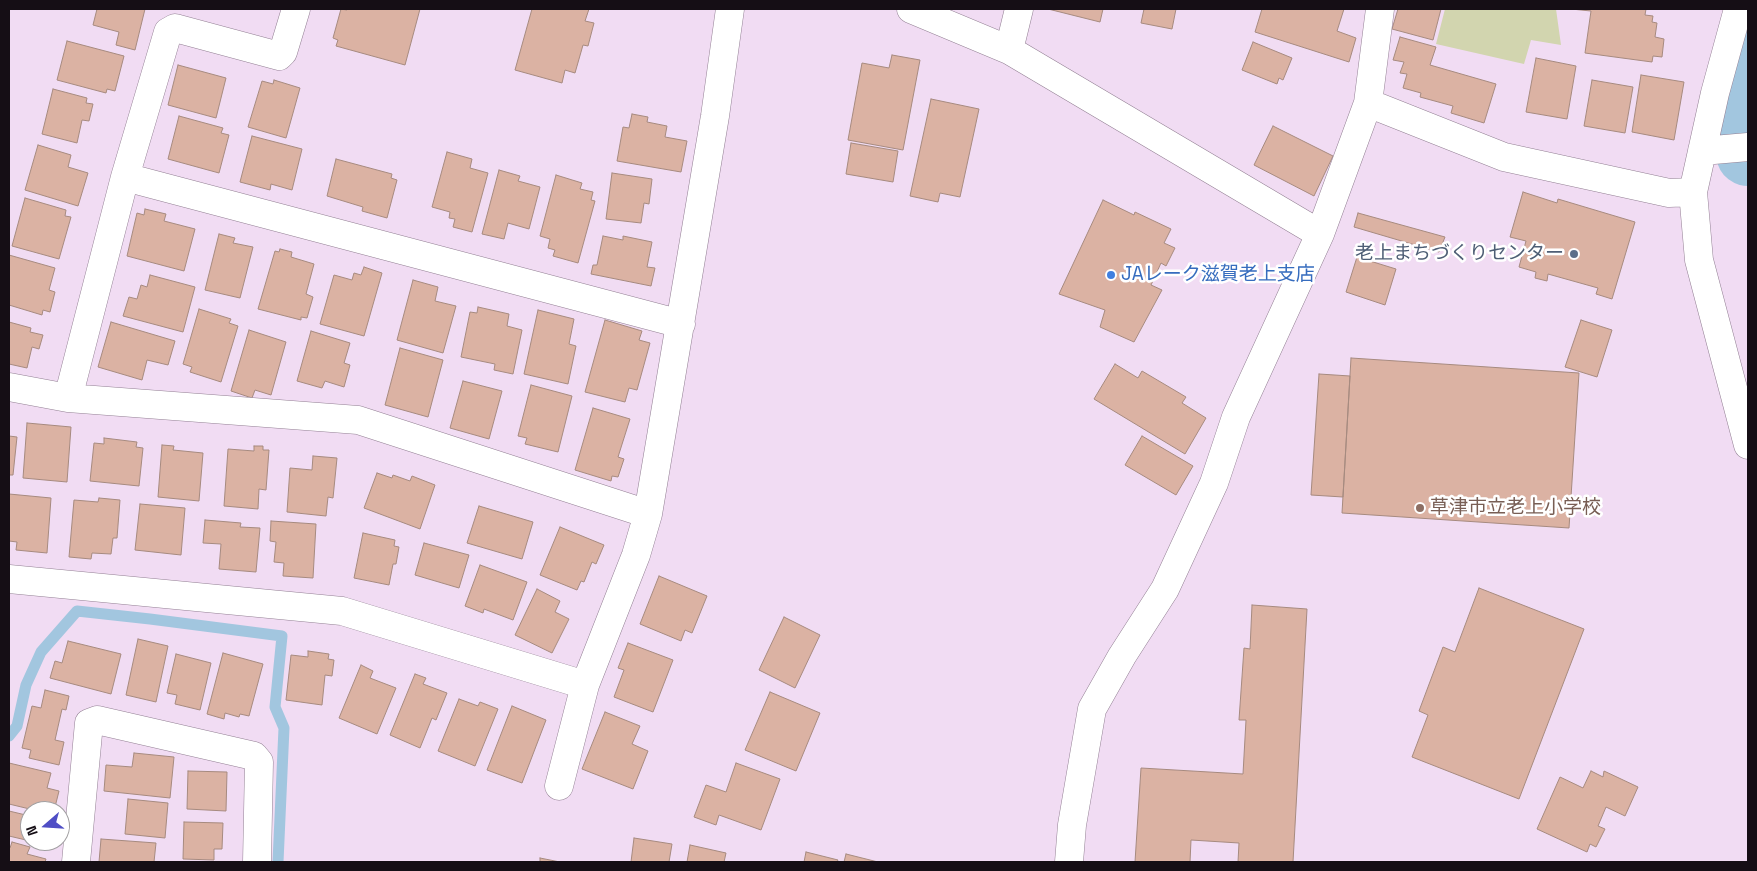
<!DOCTYPE html>
<html>
<head>
<meta charset="utf-8">
<style>
	body { margin:0 }
	#map { position:relative; width:1757px; height:871px; overflow:hidden; background:#f1dcf3; font-family:"Space Grotesk",sans-serif }
	canvas { display:block }
	.frame { position:absolute; inset:0; border:10px solid #150e15; pointer-events:none }
	.north { position:absolute; left:20px; top:801px; width:50px; height:50px; box-sizing:border-box; background:#fff; border:1px solid #a19fa1; border-radius:50%; rotate:251deg; font-size:14px; font-weight:700; line-height:20px; text-align:center; color:#150e15 }
	.north::after { content:''; display:block; margin:auto; width:18px; height:22px; background:#4f4ec5; clip-path:polygon(50% 0,100% 100%,50% 72%,0 100%) }
</style>
</head>
<body>
<div id="map">
<canvas width="1757" height="871"></canvas>
<div class="frame"></div>
<div class="north">N</div>
</div>
<script>
const g = document.querySelector('canvas').getContext('2d');
g.lineJoin = 'round';
function fillPath(path, color) { g.fillStyle = color; g.fill(path, 'evenodd'); }
const shape = rows => new Path2D(rows.map(r => 'M' + r).join(''));
function strokePath(path, color, width, dash) { g.strokeStyle = color; g.lineWidth = width; g.lineCap = dash ? 'butt' : 'round'; g.setLineDash(dash || []); g.stroke(path); }
function drawText(font, color, halo, rows, align = 'center') {
  g.font = font + ' "Space Grotesk","Noto Sans JP",sans-serif'; g.lineWidth = 5; g.setLineDash([]); g.textBaseline = 'middle'; g.strokeStyle = halo; g.fillStyle = color; for (const [text, x, y, turn = 0] of rows) {
    g.save(); g.translate(x, y); g.rotate((+turn || 0) * Math.PI / 180); g.textAlign = isNaN(turn) ? turn : align; if (halo) g.strokeText(text, 0, 0); g.fillText(text, 0, 0); g.restore();
  }
}
const green = shape([
	[1445,9,1556,9,1561,45,1531,40,1524,64,1436,44]
]);
const stream = shape([
	[9,736,17,726,26,685,41,652,77,611,150,619,282,636,275,707,284,728,278,862]
]);
const river = shape([
	[1748,56,1741,100,1748,154]
]);
const building = shape([
	[97,9,145,9,135,50,116,45,119,32,93,25,97,9],
	[341,9,347,10,347,9,420,9,405,65,336,46,338,40,333,38,341,9],
	[532,9,589,9,585,21,594,23,588,46,583,45,575,73,565,70,562,83,515,70,532,9],
	[1048,9,1103,9,1100,22,1048,9],
	[1144,9,1176,9,1172,29,1141,23,1144,9],
	[1262,9,1344,9,1337,31,1356,38,1349,62,1255,32,1262,9],
	[1398,9,1441,9,1433,40,1392,29,1398,9],
	[1571,9,1646,9,1645,15,1653,16,1652,22,1657,23,1655,37,1664,39,1662,57,1653,56,1652,62,1585,53,1591,11,1571,9],
	[1400,37,1436,47,1430,65,1496,84,1484,123,1451,113,1453,106,1420,97,1421,93,1403,88,1407,74,1400,73,1404,62,1393,60,1400,37],
	[67,41,124,56,115,91,107,89,106,93,57,80,67,41],
	[1253,42,1292,58,1283,80,1279,78,1277,84,1242,70,1253,42],
	[892,55,920,60,903,150,848,140,862,63,889,68,892,55],
	[1536,58,1576,66,1567,119,1526,112,1536,58],
	[178,65,226,78,216,118,168,105,178,65],
	[1641,75,1684,82,1674,140,1632,132,1641,75],
	[274,80,300,88,286,138,248,127,262,81,273,84,274,80],
	[1592,80,1633,87,1625,133,1584,126,1592,80],
	[53,89,87,98,86,103,93,104,89,121,82,120,77,143,42,134,53,89],
	[931,99,979,109,960,197,940,193,938,202,910,196,931,99],
	[632,114,648,117,647,122,667,126,665,137,687,141,681,172,617,161,623,127,629,128,632,114],
	[179,116,223,128,221,133,229,135,219,173,168,159,179,116],
	[1273,126,1333,156,1314,196,1254,165,1273,126],
	[252,136,302,149,292,190,271,184,270,190,240,182,252,136],
	[851,143,898,151,893,182,846,174,851,143],
	[38,145,71,155,68,167,88,173,78,206,25,190,38,145],
	[447,152,472,159,470,168,488,173,472,232,453,227,455,219,449,218,450,212,432,207,447,152],
	[336,159,392,174,391,178,397,180,387,218,362,211,363,207,327,196,336,159],
	[499,170,520,176,518,181,540,187,529,229,508,223,504,239,482,234,499,170],
	[612,173,652,179,649,204,644,203,641,223,606,219,612,173],
	[556,175,582,183,580,189,593,192,591,200,595,201,578,263,553,256,555,250,548,248,550,239,540,236,556,175],
	[1523,192,1557,203,1558,199,1635,222,1612,299,1596,294,1598,288,1548,274,1547,281,1535,278,1536,272,1519,267,1526,241,1510,237,1523,192],
	[25,198,66,210,65,216,71,217,59,259,12,246,25,198],
	[1103,200,1134,215,1135,212,1171,229,1164,243,1175,248,1166,266,1161,263,1151,285,1162,290,1134,342,1100,327,1105,310,1059,294,1103,200],
	[145,209,166,214,164,221,195,229,184,271,127,256,137,213,144,215,145,209],
	[1358,213,1445,237,1439,252,1354,227,1358,213],
	[219,234,235,238,233,243,253,247,240,298,205,290,219,234],
	[603,236,623,240,623,236,652,242,647,267,655,268,651,286,591,274,593,265,597,265,603,236],
	[280,249,292,252,291,257,314,264,306,294,313,297,307,318,301,317,301,320,258,309,275,251,279,252,280,249],
	[9,255,55,268,49,290,55,292,50,312,43,310,42,315,9,305,9,255],
	[1357,257,1396,269,1385,305,1346,292,1357,257],
	[364,267,382,273,364,336,320,324,334,275,352,280,354,273,361,275,364,267],
	[150,275,195,287,183,332,123,316,129,297,137,299,141,285,147,287,150,275],
	[413,280,438,287,435,301,456,306,443,353,397,340,413,280],
	[478,307,509,314,507,326,522,330,513,374,494,370,495,364,461,357,470,312,477,313,478,307],
	[199,309,231,319,229,323,238,326,221,382,190,372,192,367,183,364,199,309],
	[538,310,574,319,569,344,576,346,568,384,524,374,538,310],
	[605,320,642,331,639,340,650,343,637,390,629,388,625,402,585,392,605,320],
	[1581,320,1612,330,1597,377,1565,367,1581,320],
	[9,322,31,328,30,332,43,335,39,349,32,347,27,368,9,364,9,322],
	[111,322,175,341,168,365,147,360,142,380,98,367,111,322],
	[249,330,286,342,271,395,255,390,252,398,231,391,249,330],
	[311,331,350,343,344,363,350,365,344,387,325,381,322,388,297,381,311,331],
	[400,348,443,360,428,417,385,405,400,348],
	[1351,358,1579,373,1569,528,1342,513,1351,358],
	[1115,364,1138,378,1142,371,1186,397,1182,403,1206,418,1185,454,1094,399,1115,364],
	[1319,374,1350,376,1343,497,1311,495,1319,374],
	[463,381,502,391,489,439,450,428,463,381],
	[531,385,572,396,558,452,525,444,527,438,518,436,531,385],
	[593,408,630,419,618,457,624,459,618,477,612,476,611,481,575,470,593,408],
	[27,423,71,427,67,482,23,478,27,423],
	[9,436,17,437,13,475,9,475,9,436],
	[1142,436,1193,466,1176,495,1125,465,1142,436],
	[104,438,137,442,136,447,143,448,139,486,90,481,94,443,104,444,104,438],
	[162,445,174,446,173,450,203,453,199,501,158,497,162,445],
	[254,446,263,446,263,450,269,450,266,490,259,489,258,509,224,506,228,449,254,451,254,446],
	[313,456,337,458,333,498,328,497,326,516,287,512,290,468,312,470,313,456],
	[377,473,392,478,393,475,410,481,412,476,435,485,420,529,364,508,377,473],
	[9,494,51,498,47,553,16,550,17,542,9,541,9,494],
	[99,498,120,500,117,538,113,538,111,554,92,553,91,559,69,557,74,500,98,502,99,498],
	[140,504,185,508,181,555,135,550,140,504],
	[479,506,533,522,522,559,467,543,479,506],
	[205,520,241,523,240,527,260,528,256,572,219,569,221,544,203,543,205,520],
	[271,521,316,524,313,578,283,576,284,563,274,562,276,542,270,541,271,521],
	[560,527,604,545,596,564,592,562,584,582,581,581,577,590,540,575,560,527],
	[363,533,395,540,394,546,399,547,396,564,393,564,389,585,354,578,363,533],
	[424,543,469,555,459,588,415,575,424,543],
	[480,565,527,582,513,620,484,609,483,613,465,606,480,565],
	[659,576,707,596,692,633,685,630,681,641,640,624,659,576],
	[1479,588,1584,629,1519,799,1412,757,1428,715,1419,711,1443,647,1455,652,1479,588],
	[537,589,560,601,555,612,569,619,552,653,515,635,537,589],
	[1252,605,1307,609,1293,862,1238,862,1239,843,1191,840,1190,862,1135,862,1141,768,1243,774,1246,720,1239,720,1244,648,1250,649,1252,605],
	[784,617,820,635,795,688,759,670,784,617],
	[138,639,168,646,156,702,126,695,138,639],
	[68,641,121,654,111,694,50,678,55,661,62,663,68,641],
	[628,643,673,660,653,712,614,697,624,670,618,668,628,643],
	[308,651,329,654,328,659,334,660,332,676,325,675,322,705,286,700,291,655,308,657,308,651],
	[223,653,263,664,249,716,240,714,239,717,225,713,224,719,207,714,223,653],
	[176,654,211,663,200,710,175,704,177,695,167,693,176,654],
	[361,665,373,671,370,678,396,688,377,734,339,718,361,665],
	[415,674,426,678,423,684,447,693,436,720,432,718,420,748,390,735,415,674],
	[45,690,69,696,66,710,62,709,55,740,64,742,59,765,29,758,31,750,22,748,32,706,41,708,45,690],
	[770,692,820,713,796,771,745,750,770,692],
	[459,699,478,706,480,702,498,709,475,766,438,751,459,699],
	[512,706,546,720,522,783,487,770,512,706],
	[605,712,640,726,632,744,648,751,633,789,582,769,605,712],
	[134,753,174,757,170,798,104,791,106,765,132,767,134,753],
	[9,763,51,773,47,788,59,791,54,811,38,811,9,804,9,763],
	[736,763,780,779,761,830,719,815,716,825,694,817,706,785,726,792,736,763],
	[188,771,227,772,226,811,187,809,188,771],
	[1591,771,1603,777,1604,771,1638,787,1625,816,1606,807,1598,826,1605,829,1596,847,1590,844,1587,852,1537,829,1560,777,1583,788,1591,771],
	[128,799,168,803,165,838,125,834,128,799],
	[9,811,30,816,26,840,9,836,9,811],
	[184,822,223,823,222,849,214,849,214,860,183,859,184,822],
	[634,838,672,844,669,862,631,862,634,838],
	[101,839,156,843,154,862,99,862,101,839],
	[12,842,30,847,27,854,46,859,45,862,9,862,9,848,10,848,12,842],
	[690,845,726,853,724,862,687,862,690,845],
	[806,852,838,860,837,862,804,862,806,852],
	[846,854,878,862,844,862,846,854],
	[540,858,560,862,540,862,540,858]
]);
const minor = shape([
	[911,9,1009,50,1320,234],
	[1738,9,1715,93,1693,192,1699,260,1748,445],
	[1009,50,1019,9],
	[1368,103,1504,157,1669,193,1693,192],
	[1702,151,1748,147],
	[125,177,681,324],
	[9,387,68,398,358,420,648,514],
	[68,398,125,177,168,32,175,28,279,56,283,52,296,9],
	[9,579,342,611,585,685],
	[559,786,585,685,636,555,648,514,715,116,730,9],
	[76,862,89,723,97,720,254,756,259,762,257,862],
	[1069,862,1072,825,1092,709,1122,656,1165,589,1214,483,1236,417,1320,234,1368,103,1380,9]
]);
const markers = [
	[1574,254,5,"#5c6f8a"],
	[1111,275,5,"#3f7fe0"],
	[1420,508,5,"#8d6e63"]
];
const serviceNames = [
	["老上まちづくりセンター",1564,254]
];
const shopNames = [
	["JAレーク滋賀老上支店",1121,275]
];
const educationNames = [
	["草津市立老上小学校",1430,508]
];
fillPath(green, '#d2d5af');
strokePath(stream, '#a2c6df', 11);
strokePath(river, '#a2c6df', 64);
fillPath(building, '#dbb2a3');
strokePath(building, '#a68a7f', 1);
strokePath(minor, '#938094', 29);
strokePath(minor, '#fff', 28);
for (const [x, y, r, color] of markers) { const dot = new Path2D(); dot.arc(x, y, r, 0, 2 * Math.PI); g.fillStyle = color; g.fill(dot); strokePath(dot, '#fff', 2); }
drawText('19px', '#4e5e75', '#fff', serviceNames, 'right');
drawText('19px', '#366cbe', '#fff', shopNames, 'left');
drawText('19px', '#785e54', '#fff', educationNames, 'left');
</script>
</body>
</html>
